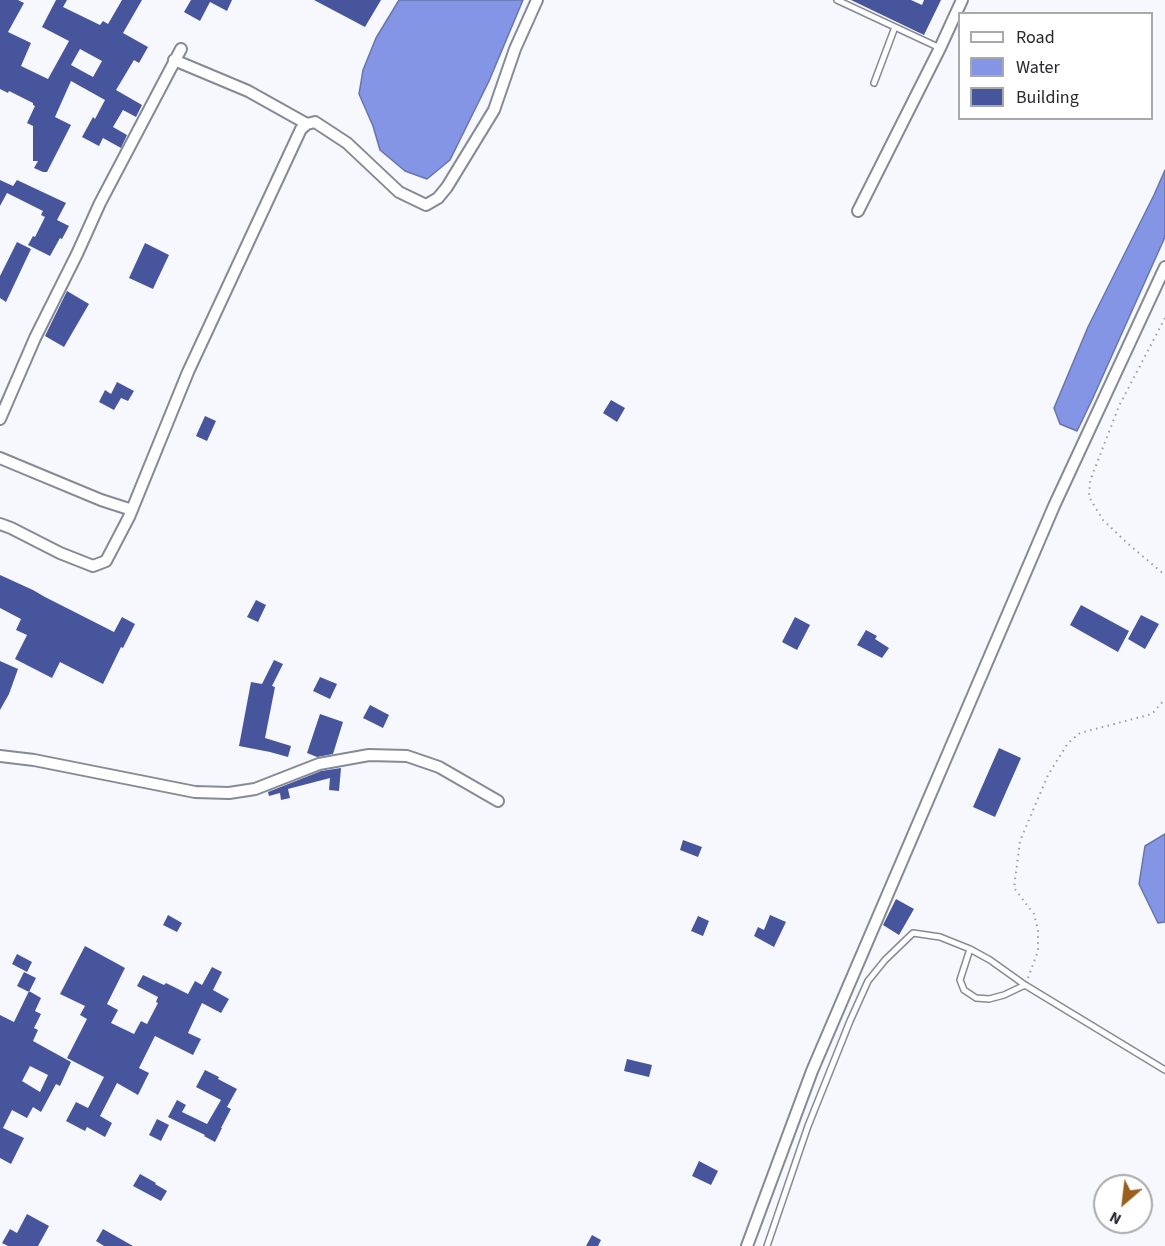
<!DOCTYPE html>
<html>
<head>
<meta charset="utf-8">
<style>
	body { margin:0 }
	#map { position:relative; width:1165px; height:1246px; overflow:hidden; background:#f6f8fd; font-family:"Source Sans 3",sans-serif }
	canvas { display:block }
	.legend { position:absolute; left:958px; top:12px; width:195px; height:108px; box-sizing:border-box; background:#fff; border:2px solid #a9a9ab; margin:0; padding:8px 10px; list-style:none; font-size:18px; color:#27292d }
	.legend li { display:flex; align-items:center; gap:12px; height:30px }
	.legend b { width:30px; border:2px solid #a9a9ab }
	.north { position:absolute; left:1093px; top:1174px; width:60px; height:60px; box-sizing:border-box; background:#fff; border:2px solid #a9a9ab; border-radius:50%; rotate:208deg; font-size:16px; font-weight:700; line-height:24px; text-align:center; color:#27292d }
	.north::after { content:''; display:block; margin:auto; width:21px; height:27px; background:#995f1f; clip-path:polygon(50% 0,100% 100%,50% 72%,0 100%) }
</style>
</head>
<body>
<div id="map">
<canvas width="1165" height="1246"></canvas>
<ul class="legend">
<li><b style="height:8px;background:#fff"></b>Road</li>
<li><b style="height:16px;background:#8395e4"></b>Water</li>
<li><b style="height:16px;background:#47559d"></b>Building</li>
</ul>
<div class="north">N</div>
</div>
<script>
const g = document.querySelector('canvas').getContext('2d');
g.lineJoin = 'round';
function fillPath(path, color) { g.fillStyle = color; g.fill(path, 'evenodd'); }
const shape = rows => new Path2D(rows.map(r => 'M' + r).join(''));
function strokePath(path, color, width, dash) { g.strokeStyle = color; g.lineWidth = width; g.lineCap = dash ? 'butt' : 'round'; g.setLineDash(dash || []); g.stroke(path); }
const water = shape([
	[399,0,523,0,489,81,450,160,427,179,405,171,380,150,373,126,359,94,363,70,376,38,399,0],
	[1165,170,1165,237,1092,400,1077,431,1060,424,1054,408,1088,327,1154,195,1165,170],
	[1165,834,1165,922,1158,923,1139,884,1145,846,1165,834]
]);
const building = shape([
	[0,0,18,0,24,3,8,32,31,43,21,66,48,79,69,41,42,27,56,0,67,0,63,7,100,25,103,21,108,24,122,0,142,0,123,33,148,47,139,63,134,60,116,90,142,105,136,117,123,110,113,127,127,135,121,148,103,138,99,146,82,137,93,117,95,119,105,100,71,81,55,117,71,125,47,172,43,172,34,168,38,161,33,161,33,126,27,123,35,106,33,105,33,103,9,91,8,93,0,89],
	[80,49,102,61,93,77,71,65],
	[191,0,232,0,227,11,210,2,200,21,184,12],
	[314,0,381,0,365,27],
	[851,0,911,0,922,5,924,0,941,0,924,35],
	[0,180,13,186,17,180,66,203,57,220,69,226,62,239,60,238,50,256,28,245,33,236,35,237,45,217,41,215,43,211,7,193,0,206],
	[17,242,31,249,6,302,0,298,0,276],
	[145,243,169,255,153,289,129,278],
	[67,291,89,304,64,347,45,336],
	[117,382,134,391,128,401,121,398,114,410,99,402,105,390,111,394],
	[611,400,625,408,617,422,603,413],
	[205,416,216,421,207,441,196,436],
	[0,575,33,590,45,597,114,632,122,617,135,624,123,648,121,647,103,684,60,662,52,678,15,659,27,635,16,630,21,619,0,608],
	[256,600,266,605,258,622,247,617],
	[1081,605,1129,631,1118,652,1070,625],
	[1141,615,1159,624,1145,649,1128,639],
	[795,617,810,625,797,650,782,642],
	[866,630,877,636,875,639,889,648,882,658,857,645],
	[274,660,283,664,272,686,275,687,265,738,291,746,288,757,270,752,239,746,251,682,262,684],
	[0,661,18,669,9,694,0,710],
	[320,677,337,684,330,699,313,691],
	[370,705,389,715,383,728,363,718],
	[320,714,343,722,333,754,317,757,307,753],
	[999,748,1021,758,995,817,973,807],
	[341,768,339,791,329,790,330,778,288,789,290,798,281,800,280,793,269,796,268,792,321,771],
	[683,840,702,847,698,857,680,850],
	[896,899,914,909,899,935,883,925],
	[168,915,182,923,177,932,163,925],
	[770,915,786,922,774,947,754,936,758,927,764,930],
	[698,916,709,921,703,936,691,931],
	[85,946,125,968,107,1004,118,1010,111,1023,134,1034,141,1021,147,1024,158,1003,156,1002,158,997,137,986,143,975,164,985,166,983,188,994,195,981,202,985,212,967,222,972,213,990,229,999,221,1013,202,1003,188,1033,201,1039,193,1055,155,1036,139,1068,149,1073,138,1095,117,1083,100,1116,112,1123,105,1137,87,1127,85,1131,66,1121,76,1102,88,1108,104,1077,67,1058,87,1019,80,1015,85,1006,60,994],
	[17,954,32,962,27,972,12,964],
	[24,972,36,978,29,992,17,986],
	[29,991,41,998,35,1011,41,1014,34,1028,38,1030,33,1041,71,1062,60,1086,56,1084,41,1112,33,1107,27,1118,12,1110,3,1128,24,1138,11,1164,0,1158,0,1015,14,1022],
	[30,1066,48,1075,40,1092,22,1081],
	[627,1059,652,1065,649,1077,624,1071],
	[205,1070,219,1077,218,1079,237,1089,227,1107,231,1109,221,1128,222,1128,215,1142,204,1136,205,1135,168,1117,177,1100,186,1105,182,1112,207,1124,221,1100,196,1087],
	[157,1119,169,1125,161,1141,149,1135],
	[699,1161,718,1171,711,1185,692,1176],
	[140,1174,156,1183,155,1184,167,1191,161,1201,133,1186],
	[27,1214,49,1226,38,1246,8,1246,2,1243,10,1229,17,1233],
	[103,1229,133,1246,104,1246,96,1241],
	[592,1235,601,1240,598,1246,586,1246]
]);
const path = shape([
	[1165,318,1119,406,1090,481,1089,497,1103,520,1127,543,1165,575],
	[1028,978,1038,951,1038,930,1034,914,1014,888,1020,841,1048,775,1068,743,1080,733,1152,714,1165,699]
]);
const lane = shape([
	[837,0,940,48],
	[874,83,895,27],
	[970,949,960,980,964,990,976,998,989,999,1004,995,1025,985],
	[767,1246,808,1126,850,1021,868,981,885,960,913,933,940,937,970,949,990,960,1025,985,1165,1070]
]);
const street = shape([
	[174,60,248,91,307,124],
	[858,211,940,48,962,0],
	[0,419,35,338,77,254,100,203,181,49],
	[0,458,101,500,132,510],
	[0,524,11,528,60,553,93,566,106,561,129,517,188,372,301,129,307,124,315,122,347,143,399,192,426,205,438,198,447,187,494,110,515,49,537,0],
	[0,756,34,760,195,792,229,793,255,789,319,764,369,755,407,756,439,767,498,801],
	[747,1246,812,1071,1054,506,1165,267]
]);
fillPath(water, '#8395e4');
strokePath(water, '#6775ad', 1.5);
fillPath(building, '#47559d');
strokePath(lane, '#878a96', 8);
strokePath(street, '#878a96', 14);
strokePath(path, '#9a9ca1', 2, [1.5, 4.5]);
strokePath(lane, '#fff', 5);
strokePath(street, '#fff', 10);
</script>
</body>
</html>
